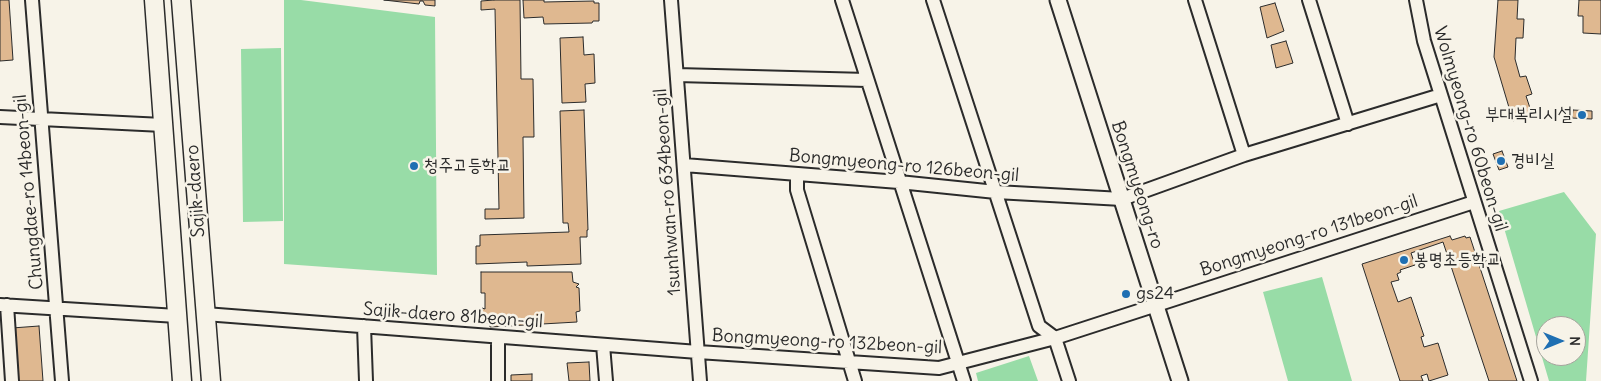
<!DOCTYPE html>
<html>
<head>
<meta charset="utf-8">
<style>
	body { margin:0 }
	#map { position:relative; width:1601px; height:381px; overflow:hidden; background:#f7f3e8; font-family:Delius,sans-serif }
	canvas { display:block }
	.north { position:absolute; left:1536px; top:316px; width:50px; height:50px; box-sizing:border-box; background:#f7f3e8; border:1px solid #a5a39c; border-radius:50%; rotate:90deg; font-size:14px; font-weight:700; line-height:20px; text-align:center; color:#2b2b2b }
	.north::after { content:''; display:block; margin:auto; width:18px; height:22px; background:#1f6fb2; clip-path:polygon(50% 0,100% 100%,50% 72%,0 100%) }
</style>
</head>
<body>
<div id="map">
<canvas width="1601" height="381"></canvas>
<div class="north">N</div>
</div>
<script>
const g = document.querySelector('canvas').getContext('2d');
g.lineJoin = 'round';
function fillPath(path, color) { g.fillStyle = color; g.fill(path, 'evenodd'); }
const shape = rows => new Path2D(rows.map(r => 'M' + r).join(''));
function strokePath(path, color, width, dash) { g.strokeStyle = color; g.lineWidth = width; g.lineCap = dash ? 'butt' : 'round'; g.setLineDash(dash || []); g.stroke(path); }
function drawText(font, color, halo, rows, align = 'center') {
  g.font = font + ' Delius,"Poor Story",sans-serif'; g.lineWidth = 5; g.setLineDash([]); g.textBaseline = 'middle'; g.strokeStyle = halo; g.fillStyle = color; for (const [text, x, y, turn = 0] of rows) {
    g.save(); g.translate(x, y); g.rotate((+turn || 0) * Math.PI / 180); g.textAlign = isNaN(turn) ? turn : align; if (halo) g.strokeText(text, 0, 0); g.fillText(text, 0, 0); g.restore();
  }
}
const green = shape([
	[284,0,301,0,435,17,437,275,284,264],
	[281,48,283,221,243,222,241,49],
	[1564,192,1596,234,1586,381,1549,381,1499,211],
	[1546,326,1576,326,1576,356,1546,356],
	[1322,277,1352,381,1288,381,1263,292],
	[1029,356,1038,381,978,381,976,373]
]);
const building = shape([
	[0,0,9,0,13,60,0,61,0,0],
	[384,0,435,0,435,6,425,5,423,1,420,1,419,4,384,0],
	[494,0,520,0,521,79,533,79,534,137,523,137,524,218,485,219,485,209,499,209,495,9,481,10,481,1,494,0],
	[523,0,544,0,544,2,594,1,594,3,599,3,599,21,593,21,592,23,544,24,543,17,524,18,523,0],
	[1498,0,1518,0,1517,19,1524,19,1523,38,1516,38,1515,59,1520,77,1526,76,1532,94,1526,96,1532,114,1513,121,1494,57,1498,0],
	[1579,0,1601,0,1601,34,1583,33,1583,16,1578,16,1579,0],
	[1275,3,1284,31,1267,38,1260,7,1275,3],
	[583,37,584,55,594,54,595,83,585,84,586,102,562,103,560,38,583,37],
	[1286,41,1293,63,1276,68,1271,45,1286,41],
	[584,110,588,230,587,230,587,237,580,237,581,264,527,266,527,262,476,264,476,246,480,246,480,235,569,232,568,223,563,223,560,111,584,110],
	[1573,110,1592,111,1592,119,1572,118,1573,110],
	[1502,151,1508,167,1499,170,1493,154,1502,151],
	[1450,236,1452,240,1465,236,1466,238,1470,237,1517,381,1489,381,1443,242,1411,253,1415,265,1400,270,1401,272,1397,274,1399,280,1391,282,1398,302,1411,297,1424,336,1421,337,1424,347,1438,343,1448,375,1429,381,1427,374,1421,376,1423,381,1400,381,1362,264,1450,236],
	[481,272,572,272,573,282,579,284,576,287,579,288,580,311,576,312,577,322,490,327,490,323,483,323,482,308,485,309,485,293,481,293,481,272],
	[39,326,43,381,16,381,12,328,39,326],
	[589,362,590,381,569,381,567,363,589,362],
	[532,374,532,381,511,381,511,375,532,374]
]);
const minor = shape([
	[32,0,62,381],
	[671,0,700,381],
	[842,0,964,381],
	[933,0,1039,326,1055,338,1069,381],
	[1195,0,1244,155],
	[1309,0,1348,124],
	[1416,0,1424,41,1531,381],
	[677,75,867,80],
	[0,117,163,125],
	[684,165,899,182,996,192,1122,199,1244,155,1441,95],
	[797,174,797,190,855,381],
	[0,305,177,316],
	[7,305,12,381],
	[205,314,698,352,939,368,1055,338,1474,202],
	[364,326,366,381],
	[498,337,498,381],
	[603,345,606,381]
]);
const tertiary = shape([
	[1058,0,1180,381]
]);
const secondary = shape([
	[154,0,182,381],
	[181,0,211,381]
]);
const markers = [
	[1582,115,5,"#1f6fb2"],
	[1501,161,5,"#1f6fb2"],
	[414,166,5,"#1f6fb2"],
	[1404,260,5,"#1f6fb2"],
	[1126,294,5,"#1f6fb2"]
];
const poiNames = [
	["부대복리시설",1572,115,"right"],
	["경비실",1511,161],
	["청주고등학교",424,166],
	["봉명초등학교",1414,260],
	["gs24",1136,294]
];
const streetNames = [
	["Wolmyeong-ro 60beon-gil",1470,129,73],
	["Bongmyeong-ro 126beon-gil",904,166,5],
	["Bongmyeong-ro",1137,185,72],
	["Sajik-daero",196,191,-94],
	["Chungdae-ro 14beon-gil",29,192,-95],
	["1sunhwan-ro 634beon-gil",668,192,-94],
	["Bongmyeong-ro 131beon-gil",1309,236,-18],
	["Sajik-daero 81beon-gil",453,316,4],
	["Bongmyeong-ro 132beon-gil",827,342,3]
];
fillPath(green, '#98dca7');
fillPath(building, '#dfb890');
strokePath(building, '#2b2b2b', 1);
strokePath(minor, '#2b2b2b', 16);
strokePath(tertiary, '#2b2b2b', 19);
strokePath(secondary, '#2b2b2b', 21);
strokePath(minor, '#f7f3e8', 12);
strokePath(tertiary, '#f7f3e8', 15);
strokePath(secondary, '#f7f3e8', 18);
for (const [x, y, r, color] of markers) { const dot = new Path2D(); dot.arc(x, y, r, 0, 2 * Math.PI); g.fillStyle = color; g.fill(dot); strokePath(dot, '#f7f3e8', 2); }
drawText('18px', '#2b2b2b', '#f7f3e8', poiNames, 'left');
drawText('18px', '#2b2b2b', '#f7f3e8', streetNames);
</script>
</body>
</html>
